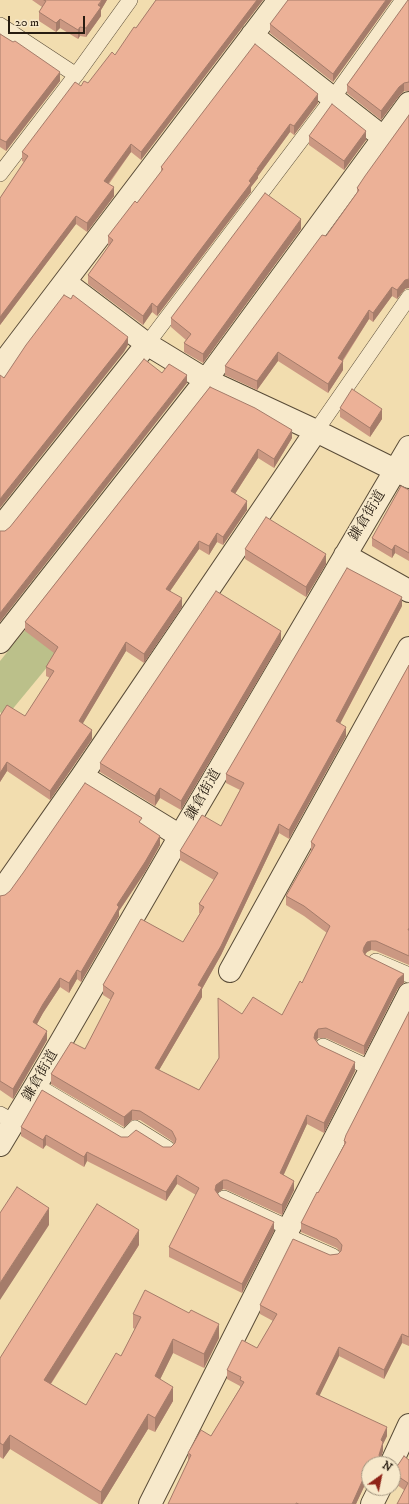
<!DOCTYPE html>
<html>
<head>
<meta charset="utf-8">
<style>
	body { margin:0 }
	#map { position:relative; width:409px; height:1504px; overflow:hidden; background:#f2ddaf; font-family:"IM FELL DW Pica",serif }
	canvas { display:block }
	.north { position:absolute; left:361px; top:1456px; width:40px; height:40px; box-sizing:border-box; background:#f7e9cb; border:1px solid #a49781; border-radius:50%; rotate:33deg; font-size:11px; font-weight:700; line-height:16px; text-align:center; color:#271c11 }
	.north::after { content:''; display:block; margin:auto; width:14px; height:18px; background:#8f2418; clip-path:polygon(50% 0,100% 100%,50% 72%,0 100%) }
	.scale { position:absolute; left:8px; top:16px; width:77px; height:18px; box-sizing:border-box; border:2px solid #271c11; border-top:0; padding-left:5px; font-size:12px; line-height:14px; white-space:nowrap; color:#271c11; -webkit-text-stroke:3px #f7e9cb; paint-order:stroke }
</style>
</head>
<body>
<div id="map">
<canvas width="409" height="1504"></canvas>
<div class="north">N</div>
<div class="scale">20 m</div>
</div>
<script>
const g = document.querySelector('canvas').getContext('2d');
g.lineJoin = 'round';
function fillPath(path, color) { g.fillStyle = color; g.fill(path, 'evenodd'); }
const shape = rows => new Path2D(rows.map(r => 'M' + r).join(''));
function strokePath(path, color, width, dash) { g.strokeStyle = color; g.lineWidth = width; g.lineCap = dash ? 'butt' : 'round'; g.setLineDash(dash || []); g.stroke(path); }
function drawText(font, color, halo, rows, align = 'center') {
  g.font = font + ' "IM FELL DW Pica","Noto Serif JP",serif'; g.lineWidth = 3.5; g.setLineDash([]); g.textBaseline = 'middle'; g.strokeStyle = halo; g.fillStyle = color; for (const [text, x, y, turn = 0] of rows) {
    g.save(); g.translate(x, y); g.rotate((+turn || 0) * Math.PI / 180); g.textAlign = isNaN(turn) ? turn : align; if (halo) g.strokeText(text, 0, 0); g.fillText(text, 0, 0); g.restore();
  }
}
const green = shape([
	[26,629,58,654,6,717,0,712,0,661]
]);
const lane = shape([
	[0,25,76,75],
	[0,174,76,75,130,0],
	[147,344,333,98,403,0],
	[316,431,409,297],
	[376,961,409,975],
	[323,1046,372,1069],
	[36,1085,125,1138,135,1128,167,1148],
	[0,1114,14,1122],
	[224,1198,289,1228],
	[285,1235,333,1256]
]);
const street = shape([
	[252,35,384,138],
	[65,282,147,344,206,380,316,431,409,477],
	[0,367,279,0],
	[0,528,147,344],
	[345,555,409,591],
	[0,642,206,380,409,103],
	[82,776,180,836],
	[0,893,82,776,316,431],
	[230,971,409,648],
	[0,1145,36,1085,180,836,409,447],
	[391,1464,409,1425],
	[150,1504,289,1228,409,994],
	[372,1504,380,1488]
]);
const wall = shape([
	[32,0,107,0,101,10,101,16,86,37,80,36,78,39,60,28,56,32,39,21,39,12,42,7],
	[156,0,263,0,141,160,131,152,109,184,114,196,87,232,76,224,0,325,0,198,24,162,22,161,22,152,81,86,88,83,115,55,136,28],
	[392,0,333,82,270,33,270,24],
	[409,0,409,91,404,91,399,96,381,120,347,93,347,85],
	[0,34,60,81,6,151,0,147],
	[318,103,294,135,290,132,258,176,258,178,251,187,251,192,157,316,152,312,143,325,88,284,88,275,109,246,108,245,108,236,137,203,161,172,161,167],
	[409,115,405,289,397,299,392,296,373,322,369,319,343,361,343,370,328,393,278,361,257,390,225,375,225,366,326,236,357,193,357,188],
	[309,136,366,140,344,170,309,145],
	[301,229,203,363,184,352,184,343,186,340,171,327,171,318],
	[210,387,292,438,274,468,258,458,235,494,247,510,223,545,217,542,209,555,199,549,170,591,182,607,144,663,126,651,82,724,92,739,50,800,7,771,0,782,0,716,25,716,50,678,46,676,46,667,54,653,25,631,25,622],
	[340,408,382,419,370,437,340,417],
	[409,490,409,561,395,553,392,558,372,546,372,538],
	[245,549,326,564,306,597,245,559],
	[402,606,340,724,346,736,289,839,279,833,221,955,202,989,202,997,159,1070,199,1090,219,1058,242,1014,282,1015,302,983,327,933,304,916,286,905,286,896,311,852,311,842,409,665,409,965,376,951,371,950,367,952,365,954,404,983,398,988,364,1055,326,1038,318,1038,316,1041,319,1045,355,1071,324,1133,307,1124,283,1175,294,1190,282,1215,227,1190,223,1189,217,1193,220,1197,274,1231,242,1293,169,1257,169,1247,196,1195,177,1184,166,1201,87,1161,84,1167,46,1145,43,1149,21,1136,21,1127,121,1137,163,1147,171,1147,174,1144,172,1141,140,1120,132,1120,124,1127,51,1084,51,1074,85,1049,111,1000,103,995,103,985,183,942,200,913,199,913,199,904,214,880,180,860,180,851,221,826,240,790,226,783,226,774],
	[281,641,181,810,160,798,155,806,100,772,100,763],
	[142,824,160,845,145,872,119,911,119,916,81,982,77,979,69,993,60,987,43,1013,37,1024,47,1040,13,1099,0,1090,0,896,5,895],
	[409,1012,409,1346,402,1343,384,1379,339,1356,319,1395,387,1436,383,1444,383,1451,380,1460,381,1462,383,1464,369,1464,369,1476,356,1504,168,1504,188,1462,188,1453,211,1436,240,1388,240,1386,227,1379,227,1370,257,1348,273,1321,260,1314,260,1305,330,1255,338,1254,340,1252,337,1248,301,1232,301,1223,344,1147,344,1141],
	[139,1245,51,1384,86,1405,121,1356,135,1329,133,1328,133,1314,219,1338,204,1368,173,1353,160,1379,173,1401,155,1432,148,1429,102,1504,99,1504,10,1449,3,1459,0,1457,0,1358],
	[409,1460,409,1504,404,1490,393,1482,393,1467]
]);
const shadedWall = shape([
	[102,0,107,0,101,10,101,16,86,37,86,28],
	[257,0,263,0,141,160,141,152],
	[386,0,392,0,333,82,333,74],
	[60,19,60,28,56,32,56,23],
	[80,27,80,36,78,39,78,30],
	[60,72,60,81,6,151,6,142],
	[404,83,404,91,399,96,381,120,381,111,399,87],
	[318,94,318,103,294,135,294,126],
	[290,124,290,132,258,176,258,178,251,187,251,192,157,316,157,307,249,181,257,169],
	[366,131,366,140,344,170,344,161],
	[131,144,131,152,104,189,104,181],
	[114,187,114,196,87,232,87,223],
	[76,216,76,224,0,325,0,317],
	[301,219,301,229,203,363,203,354],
	[409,279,409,288,405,289,397,299,397,290,405,280],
	[392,287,392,296,373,322,373,313],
	[152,303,152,312,143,325,143,316],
	[369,310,369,319,338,367,338,358],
	[128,337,128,345,124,352,0,508,0,499],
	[278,352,278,361,257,390,257,381],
	[343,361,343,370,328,393,328,384],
	[187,375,187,383,0,622,0,613],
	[382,409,382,419,370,437,370,428],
	[292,430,292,438,274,468,274,459],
	[258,449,258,458,231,500,231,491],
	[247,501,247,510,223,545,223,537],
	[217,533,217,542,209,555,209,546],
	[199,541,199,549,166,597,166,589],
	[395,545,395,553,392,558,392,550],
	[326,554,326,564,306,597,306,587],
	[402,597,402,606,336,731,336,721],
	[182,598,182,607,144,663,144,654],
	[281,631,281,641,181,810,181,801],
	[126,642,126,651,79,730,79,721],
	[346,727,346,736,289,839,289,830],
	[92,730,92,739,50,800,50,791],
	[7,762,7,771,0,782,0,773],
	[160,788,160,798,155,806,155,796],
	[279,824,279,833,221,955,202,989,202,997,155,1077,155,1068,198,985],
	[160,836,160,845,145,872,119,911,119,916,81,982,81,972,117,905],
	[371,941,371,950,367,952,364,956,364,947,367,942],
	[77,970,77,979,69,993,69,983],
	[404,974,404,983,398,988,364,1055,364,1046,398,979],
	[60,978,60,987,43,1013,33,1031,33,1022,43,1004],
	[318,1029,318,1038,315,1042,314,1038,315,1033],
	[47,1031,47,1040,13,1099,13,1089],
	[355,1062,355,1071,324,1133,324,1123],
	[132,1110,132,1120,124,1127,124,1117],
	[307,1115,307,1124,280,1183,280,1173],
	[46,1135,46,1145,43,1149,43,1140],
	[87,1152,87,1161,84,1167,84,1157],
	[177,1175,177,1184,166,1201,166,1192],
	[223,1180,223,1189,216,1194,215,1190,216,1185],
	[294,1181,294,1190,282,1215,282,1205],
	[49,1208,49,1225,0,1300,0,1283],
	[274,1222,274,1231,242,1293,242,1284],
	[139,1230,139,1245,44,1394,44,1380],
	[219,1324,219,1338,204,1368,204,1354],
	[402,1334,402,1343,384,1379,384,1370],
	[173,1339,173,1353,155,1390,155,1376],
	[339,1347,339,1356,316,1403,316,1394],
	[173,1387,173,1401,155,1432,155,1418],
	[148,1414,148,1429,102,1504,101,1504,101,1492],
	[387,1427,387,1436,383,1444,383,1451,379,1464,379,1455,381,1440],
	[10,1435,10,1449,3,1459,3,1445],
	[369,1466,369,1476,356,1504,352,1504]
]);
const building = shape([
	[44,0,102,0,98,5,101,7,86,28,80,27,78,30,60,19,56,23,39,12,46,1,44,0],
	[156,0,257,0,141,152,131,144,104,181,114,187,87,223,76,216,0,317,0,198,28,156,22,152,75,82,81,86,84,81,88,83,112,52,115,55,134,27,136,28,156,0],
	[288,0,386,0,333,74,270,24,288,0],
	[408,0,409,0,409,82,404,83,399,87,381,111,347,85,408,0],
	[0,34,13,42,15,41,60,72,6,142,0,139,0,34],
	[255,44,318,94,294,126,290,124,257,169,258,169,249,181,251,183,157,307,152,303,143,316,88,275,113,240,108,236,135,201,137,203,163,169,161,167,255,44],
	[332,104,366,131,344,161,309,136,332,104],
	[409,115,409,279,405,280,397,290,392,287,373,313,369,310,338,358,343,361,328,384,278,352,257,381,225,366,322,235,326,236,359,190,357,188,365,176,409,115],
	[265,193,301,219,203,354,184,343,191,334,171,318,265,193],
	[64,295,71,299,73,295,128,337,124,343,0,499,0,375,4,378,26,345,64,295],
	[144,359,162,373,169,364,187,375,0,613,0,531,5,531,10,527,144,359],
	[210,387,255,408,292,430,274,459,258,449,231,491,247,501,223,537,217,533,209,546,199,541,166,589,182,598,144,654,126,642,79,721,92,730,50,791,7,762,0,773,0,716,7,705,25,716,54,671,46,667,58,647,25,622,210,387],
	[352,389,382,409,370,428,340,408,352,389],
	[401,486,409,490,409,553,395,545,392,550,372,538,401,486],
	[266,517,326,554,306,587,245,549,266,517],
	[347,568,402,597,336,721,346,727,289,830,279,824,221,946,198,985,202,987,155,1068,199,1090,219,1058,218,998,242,1014,253,997,282,1015,300,981,302,983,330,926,304,906,286,896,315,845,311,842,409,665,409,928,408,930,409,930,409,956,376,941,371,941,367,942,364,947,363,951,365,955,404,974,398,979,364,1046,326,1028,318,1029,315,1033,314,1038,319,1045,355,1062,324,1123,307,1115,280,1173,294,1181,282,1205,227,1180,223,1180,216,1185,215,1190,220,1197,274,1222,242,1284,169,1247,199,1188,177,1175,166,1192,87,1152,84,1157,46,1135,43,1140,21,1127,42,1090,121,1137,128,1137,136,1130,163,1147,171,1147,175,1143,176,1139,172,1131,140,1111,132,1110,124,1117,51,1074,71,1042,85,1049,114,993,103,985,141,919,183,942,204,907,199,904,218,873,180,851,202,815,221,826,244,783,226,774,347,568],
	[216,591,281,631,181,801,160,788,155,796,100,763,216,591],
	[85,783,142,818,139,822,160,836,145,862,117,905,119,907,81,972,77,970,69,983,60,978,43,1004,33,1022,47,1031,13,1089,0,1081,0,896,5,895,10,891,23,873,85,783],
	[409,1012,409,1337,402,1334,384,1370,339,1347,316,1394,387,1427,381,1440,383,1442,379,1455,381,1462,383,1464,379,1464,372,1460,370,1464,369,1464,369,1466,352,1504,299,1504,296,1503,296,1504,168,1504,191,1455,188,1453,201,1430,211,1436,244,1382,240,1380,241,1377,227,1370,242,1340,257,1348,277,1314,260,1305,293,1239,330,1255,338,1254,341,1251,342,1245,337,1239,301,1223,317,1192,318,1193,346,1142,344,1141,346,1135,409,1012],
	[17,1187,49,1208,0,1283,0,1213,17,1187],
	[97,1204,139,1230,44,1380,86,1405,116,1353,121,1356,141,1317,133,1314,145,1290,189,1313,191,1310,219,1324,204,1354,173,1339,155,1376,173,1387,155,1418,148,1414,101,1492,10,1435,3,1445,0,1443,0,1358,97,1204],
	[404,1456,409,1460,409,1504,397,1504,408,1483,393,1473,393,1467,398,1465,404,1456]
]);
const streetNames = [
	["鎌倉街道",368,516,-59],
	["鎌倉街道",204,795,-60],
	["鎌倉街道",41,1076,-60]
];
fillPath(green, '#bbc08a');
strokePath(lane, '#5a4c38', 16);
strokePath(street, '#5a4c38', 24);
strokePath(lane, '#f7e9cb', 15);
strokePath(street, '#f7e9cb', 22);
fillPath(wall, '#cb9882');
fillPath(shadedWall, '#a57c6a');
fillPath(building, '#ecb197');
strokePath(building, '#a57c6a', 1);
drawText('14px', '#271c11', '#f7e9cb', streetNames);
</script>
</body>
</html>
